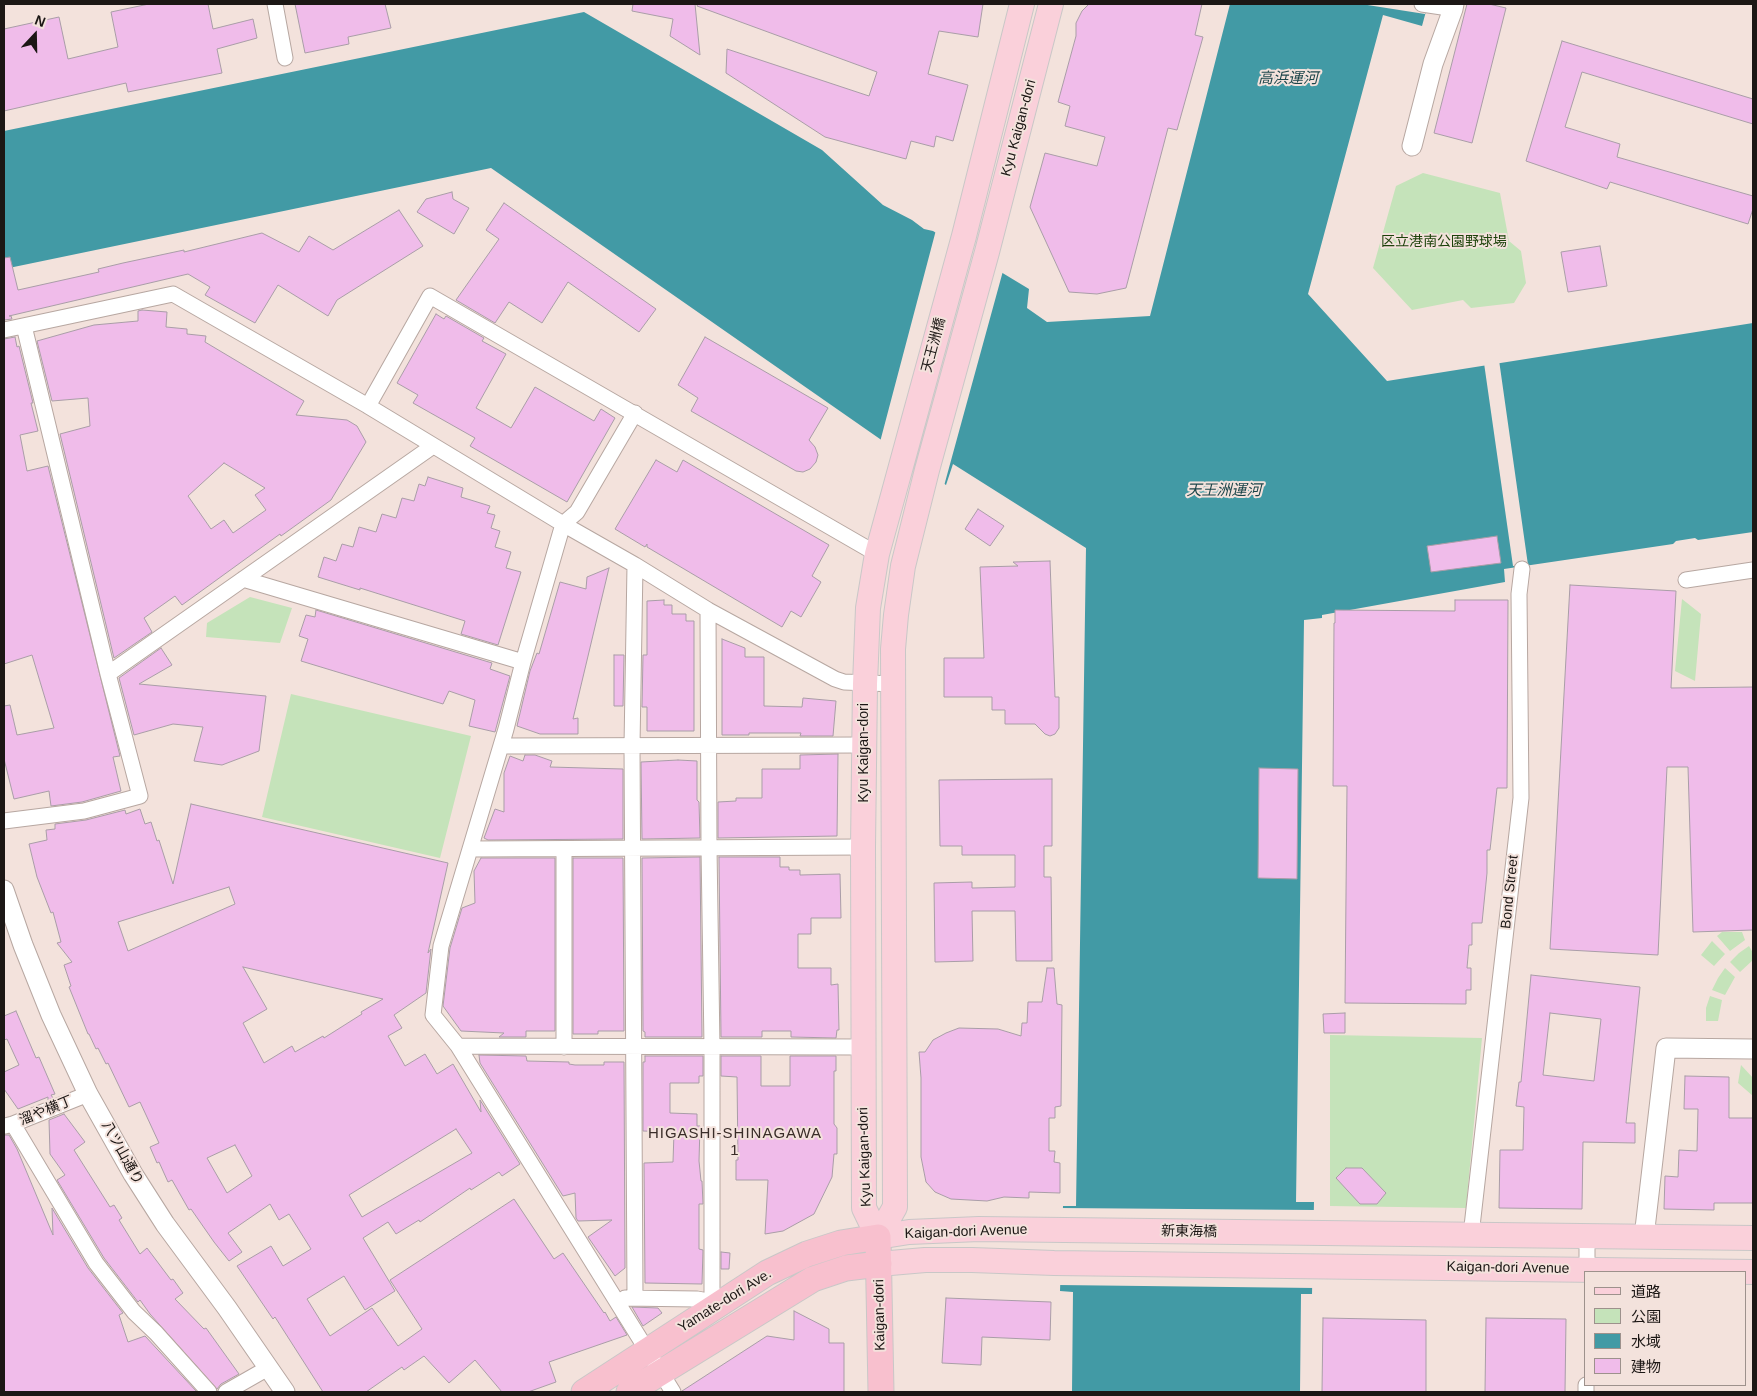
<!DOCTYPE html>
<html>
<head>
<meta charset="utf-8">
<style>
	body { margin:0 }
	#map { position:relative; width:1757px; height:1396px; overflow:hidden; background:#f3e2dc; font-family:Arial,"Noto Sans JP",sans-serif }
	canvas { display:block }
	.frame { position:absolute; inset:0; border:5px solid #1c1715; pointer-events:none }
	.legend { position:absolute; left:1584px; top:1271px; width:162px; height:115px; box-sizing:border-box; background:#f3e2dc; border:1px solid #9d918c; margin:0; padding:6px 9px; list-style:none; font-size:15px; color:#1c1715 }
	.legend li { display:flex; align-items:center; gap:10px; height:25px }
	.legend b { width:25px; border:1px solid #9d918c }
	.north { position:absolute; left:10px; top:10px; width:50px; height:50px; -webkit-text-stroke:4px #f3e2dc; paint-order:stroke; rotate:21deg; font-size:14px; font-weight:700; line-height:20px; text-align:center; color:#1c1715 }
	.north::after { content:''; display:block; margin:auto; width:18px; height:22px; background:#1c1715; clip-path:polygon(50% 0,100% 100%,50% 72%,0 100%) }
</style>
</head>
<body>
<div id="map">
<canvas width="1757" height="1396"></canvas>
<div class="frame"></div>
<ul class="legend">
<li><b style="height:6px;background:#fad0da"></b>道路</li>
<li><b style="height:14px;background:#c5e3ba"></b>公園</li>
<li><b style="height:14px;background:#429aa5"></b>水域</li>
<li><b style="height:14px;background:#f0bcea"></b>建物</li>
</ul>
<div class="north">N</div>
</div>
<script>
const g = document.querySelector('canvas').getContext('2d');
g.lineJoin = 'round';
function fillPath(path, color) { g.fillStyle = color; g.fill(path, 'evenodd'); }
const shape = rows => new Path2D(rows.map(r => 'M' + r).join(''));
function strokePath(path, color, width, dash) { g.strokeStyle = color; g.lineWidth = width; g.lineCap = dash ? 'butt' : 'round'; g.setLineDash(dash || []); g.stroke(path); }
function drawText(font, color, halo, rows, align = 'center') {
  g.font = font + ' Arial,"Noto Sans JP",sans-serif'; g.lineWidth = 4; g.setLineDash([]); g.textBaseline = 'middle'; g.strokeStyle = halo; g.fillStyle = color; for (const [text, x, y, turn = 0] of rows) {
    g.save(); g.translate(x, y); g.rotate((+turn || 0) * Math.PI / 180); g.textAlign = isNaN(turn) ? turn : align; if (halo) g.strokeText(text, 0, 0); g.fillText(text, 0, 0); g.restore();
  }
}
const green = shape([
	[1423,173,1500,193,1509,241,1521,251,1526,283,1514,303,1471,308,1463,300,1412,310,1373,268,1396,186],
	[250,597,292,608,280,643,206,637,207,623],
	[1682,599,1701,614,1695,681,1675,671],
	[291,694,471,736,440,858,262,817],
	[1722,932,1742,932,1745,940,1730,951,1717,936],
	[1712,941,1725,954,1714,966,1701,955],
	[1749,946,1753,953,1753,960,1740,972,1730,962,1739,953],
	[1725,968,1735,977,1725,995,1712,990,1718,978],
	[1710,996,1722,1000,1718,1021,1706,1021,1706,1008],
	[1330,1035,1482,1038,1466,1208,1330,1206],
	[1741,1065,1753,1078,1753,1096,1738,1083]
]);
const water = shape([
	[1230,4,1428,4,1422,26,1383,15,1308,294,1387,381,1753,323,1753,532,1698,540,1695,538,1676,541,1673,544,1504,569,1505,582,1322,615,1322,618,1304,620,1296,1202,1314,1202,1312,1294,1301,1294,1300,1392,1072,1392,1073,1292,1060,1291,1063,1206,1076,1206,1086,548,953,464,946,485,491,168,4,269,4,131,584,12,822,150,883,205,912,220,924,229,933,231,1029,289,1027,308,1047,322,1150,316]
]);
const pier = shape([
	[1361,4,1427,4,1425,14],
	[936,230,1003,271,944,486,880,442],
	[1499,360,1528,565,1513,566,1484,363],
	[1060,1208,1316,1210,1315,1288,1058,1285]
]);
const building = shape([
	[149,4,208,4,213,29,253,19,257,38,217,49,222,73,128,92,126,83,4,111,4,29,59,17,68,59,118,47,111,12,149,4],
	[295,4,385,4,391,28,348,37,349,44,305,53,295,4],
	[633,4,695,4,700,55,670,36,673,19,632,11,633,4],
	[698,4,983,4,978,37,939,31,928,74,968,85,953,141,936,136,934,147,911,141,906,159,825,137,726,73,727,49,869,96,877,72,697,6,698,4],
	[1089,4,1202,4,1195,35,1203,37,1177,130,1168,128,1126,288,1097,294,1069,292,1030,207,1045,153,1097,166,1105,137,1065,126,1070,106,1058,102,1076,36,1076,23,1082,11,1089,4],
	[1467,4,1489,4,1506,8,1472,143,1434,133,1467,4],
	[1562,41,1753,99,1753,124,1582,72,1565,127,1620,144,1617,157,1753,196,1753,209,1748,224,1610,182,1607,189,1526,161,1562,41],
	[452,192,453,199,469,208,454,234,417,212,426,199,452,192],
	[504,203,656,309,639,332,568,282,542,323,509,302,495,323,456,300,499,239,486,230,504,203],
	[399,210,423,246,337,300,328,316,278,285,255,323,205,295,210,287,188,274,9,316,11,316,12,319,4,320,4,258,10,257,18,290,99,272,98,269,123,263,184,250,184,252,262,233,299,252,309,236,333,250,399,210],
	[1600,246,1607,286,1568,292,1561,252,1600,246],
	[142,310,167,312,166,327,187,329,187,334,206,336,205,342,304,401,296,415,347,420,357,426,366,442,331,500,281,536,280,534,182,605,175,596,144,618,152,632,114,658,60,434,90,426,88,398,52,401,37,341,94,325,138,321,138,311,142,310],
	[224,463,265,488,255,495,266,510,233,533,224,520,211,529,188,496,224,463],
	[436,314,444,319,446,316,484,338,482,341,506,354,476,408,511,428,535,387,594,421,601,409,615,418,567,502,470,446,475,438,413,403,418,395,397,383,436,314],
	[15,337,17,347,19,346,33,403,31,403,38,431,20,435,27,471,48,466,120,756,113,757,121,791,82,802,51,806,49,791,14,799,4,759,4,706,10,705,17,735,54,728,32,655,4,664,4,339,15,337],
	[705,337,828,408,809,440,815,447,818,455,816,462,810,469,803,472,796,471,691,411,698,398,678,385,705,337],
	[656,460,677,472,683,460,829,545,812,576,821,582,801,617,791,611,782,627,647,547,647,544,645,547,615,529,656,460],
	[428,477,463,488,461,497,490,506,487,513,495,515,491,528,500,531,495,547,511,552,506,568,521,572,498,645,461,634,465,621,360,588,360,590,318,577,324,557,336,561,342,544,353,547,359,527,376,532,382,514,396,518,402,498,414,501,419,484,425,486,428,477],
	[978,509,1004,526,990,546,965,529,978,509],
	[1497,536,1501,563,1431,572,1427,546,1497,536],
	[1050,561,1055,697,1059,697,1059,728,1055,734,1050,736,1045,734,1035,724,1005,724,1005,710,992,710,992,697,944,697,944,658,984,658,980,567,1018,566,1013,562,1050,561],
	[609,568,573,719,578,718,578,734,540,734,517,726,530,671,537,653,539,654,560,582,586,589,587,577,609,568],
	[1570,585,1676,591,1671,688,1753,687,1753,930,1693,932,1688,767,1667,767,1658,955,1550,949,1570,585],
	[664,600,664,605,672,605,672,614,686,614,686,621,694,621,694,731,647,731,647,707,642,707,643,655,647,655,647,601,664,600],
	[1455,600,1508,600,1507,788,1497,788,1490,850,1487,850,1487,873,1482,923,1472,923,1472,945,1469,945,1467,968,1471,968,1471,990,1466,990,1466,1004,1345,1003,1347,786,1333,786,1334,623,1335,623,1335,610,1455,611,1455,600],
	[316,610,492,663,490,669,510,676,495,732,469,726,475,700,449,691,443,704,301,661,308,639,299,636,306,615,315,617,316,610],
	[722,639,745,648,745,657,764,657,764,706,802,707,803,698,836,701,833,736,800,736,801,733,749,733,749,735,722,735,722,639],
	[161,648,172,665,139,684,266,696,259,751,222,765,194,761,203,727,173,724,134,735,119,678,161,648],
	[614,655,624,655,623,706,614,706,614,655],
	[838,754,837,836,718,838,718,802,736,801,736,798,762,798,762,769,800,769,800,755,838,754],
	[525,755,535,755,552,761,550,767,623,769,623,839,488,840,484,838,495,809,504,812,504,773,510,756,523,761,525,755],
	[678,760,697,761,697,800,699,802,700,838,642,839,641,762,678,760],
	[1259,768,1298,769,1297,879,1258,878,1259,768],
	[1052,779,1052,846,1044,846,1044,877,1051,877,1052,961,1016,961,1015,911,972,911,973,961,935,962,934,883,972,882,972,888,1015,887,1015,855,962,855,962,846,940,846,939,780,1052,779],
	[191,804,448,863,428,953,431,949,426,993,394,1015,402,1028,388,1036,405,1066,425,1054,437,1074,453,1064,481,1112,480,1100,520,1164,502,1176,499,1172,471,1190,470,1188,420,1222,419,1220,396,1234,388,1222,363,1238,395,1291,365,1310,344,1276,307,1299,330,1336,372,1308,398,1346,422,1329,390,1280,514,1199,554,1259,563,1253,604,1313,605,1312,610,1321,616,1317,627,1335,549,1362,556,1382,528,1392,502,1392,475,1360,449,1383,424,1356,404,1370,402,1367,366,1392,323,1392,275,1317,273,1319,237,1266,271,1246,283,1266,311,1249,289,1214,279,1220,270,1204,228,1233,242,1252,229,1261,214,1242,191,1209,189,1210,172,1180,168,1182,159,1162,157,1163,150,1147,159,1143,140,1102,129,1107,108,1063,106,1064,98,1048,96,1049,89,1034,88,1034,69,987,71,986,64,965,72,962,57,943,61,942,53,912,51,913,37,877,29,844,47,840,46,830,55,829,55,824,86,820,125,810,126,814,140,809,145,824,151,822,157,841,159,840,173,884,191,804],
	[229,887,235,904,128,951,118,922,229,887],
	[243,967,383,999,361,1012,362,1014,324,1038,323,1036,295,1052,292,1046,264,1063,243,1023,267,1009,243,967],
	[456,1129,472,1153,362,1217,349,1195,456,1129],
	[235,1145,252,1176,227,1193,207,1158,235,1145],
	[700,857,702,1037,645,1037,645,1032,643,1031,642,858,700,857],
	[719,857,780,857,780,867,789,867,789,870,800,870,800,875,840,874,841,918,811,918,811,934,798,934,798,968,831,968,831,985,838,984,839,1030,837,1030,836,1038,791,1037,791,1031,762,1031,762,1037,721,1037,719,857],
	[481,858,555,858,555,1031,526,1031,526,1037,499,1037,504,1033,461,1031,443,1006,450,948,462,908,475,903,474,871,481,858],
	[573,858,623,858,624,1031,598,1031,598,1034,573,1034,573,858],
	[1047,968,1054,968,1057,1004,1062,1005,1061,1106,1055,1107,1055,1118,1049,1118,1049,1151,1055,1151,1054,1162,1060,1163,1060,1193,1029,1192,1029,1198,1004,1197,987,1201,951,1199,935,1192,926,1182,921,1157,921,1078,919,1052,925,1052,933,1040,946,1033,959,1028,998,1029,1021,1036,1022,1023,1027,1023,1028,1002,1042,1002,1047,968],
	[1531,975,1640,987,1626,1123,1635,1123,1635,1143,1583,1142,1582,1209,1499,1208,1500,1150,1523,1150,1524,1107,1516,1106,1519,1082,1521,1082,1531,975],
	[1550,1013,1601,1019,1594,1081,1543,1075,1550,1013],
	[16,1011,36,1058,39,1057,55,1094,51,1095,53,1098,48,1100,48,1097,18,1109,4,1089,4,1072,19,1065,7,1039,4,1040,4,1016,16,1011],
	[1345,1013,1345,1033,1324,1033,1323,1014,1345,1013],
	[479,1055,526,1056,527,1061,569,1062,569,1064,575,1065,604,1065,604,1062,624,1062,625,1268,615,1276,588,1237,612,1220,578,1221,576,1218,575,1193,563,1196,480,1063,479,1055],
	[645,1056,703,1056,703,1076,699,1076,699,1083,670,1083,670,1113,697,1114,697,1126,700,1126,699,1161,701,1181,702,1181,703,1204,699,1204,699,1249,703,1250,702,1284,645,1283,644,1163,673,1162,674,1132,643,1131,643,1062,645,1062,645,1056],
	[721,1056,761,1056,761,1086,790,1086,790,1056,836,1056,836,1071,834,1071,834,1124,837,1128,837,1154,834,1154,832,1177,814,1214,783,1231,765,1234,768,1180,736,1180,736,1160,738,1160,737,1077,721,1076,721,1056],
	[1685,1076,1729,1077,1729,1118,1753,1118,1753,1203,1714,1203,1714,1210,1664,1209,1665,1176,1678,1177,1679,1150,1697,1151,1698,1109,1684,1109,1685,1076],
	[64,1114,85,1142,74,1150,110,1207,114,1205,122,1218,119,1220,140,1254,147,1248,171,1280,173,1279,183,1293,175,1299,204,1329,206,1328,239,1374,221,1384,217,1389,150,1314,140,1300,138,1302,104,1258,57,1180,65,1175,50,1154,49,1120,64,1114],
	[4,1135,9,1135,17,1149,53,1235,52,1208,88,1268,123,1313,119,1315,128,1342,145,1336,197,1392,4,1392,4,1135],
	[1346,1168,1362,1168,1386,1193,1377,1204,1360,1204,1336,1178,1346,1168],
	[721,1252,730,1253,729,1269,721,1269,721,1252],
	[946,1298,1051,1302,1050,1340,982,1337,981,1365,942,1363,946,1298],
	[632,1307,658,1308,662,1313,643,1326,632,1307],
	[794,1311,829,1329,829,1343,844,1343,844,1392,682,1392,682,1391,767,1336,794,1340,794,1311],
	[1323,1318,1426,1320,1426,1392,1322,1392,1323,1318],
	[1486,1318,1566,1319,1565,1392,1485,1392,1486,1318]
]);
const minor = shape([
	[275,4,285,58],
	[1422,4,1442,7],
	[4,330,173,294,368,406,563,524,635,565,708,610,835,679,844,682,894,684],
	[368,406,430,296,877,554],
	[635,413,577,512,563,524,523,662,506,729,441,946,433,1015,458,1046,673,1392],
	[635,565,632,746,635,1298],
	[243,579,523,662],
	[1686,580,1753,570],
	[708,610,709,848,712,1047,712,1292,719,1303],
	[108,674,433,446],
	[501,746,865,745],
	[4,821,84,811,140,796,108,674,24,326],
	[470,849,863,847],
	[564,849,564,1047],
	[458,1046,863,1047],
	[13,1124,96,1263,134,1312,156,1333,209,1392],
	[5,1126,13,1124,88,1094],
	[1471,1235,1521,798,1519,594,1522,569],
	[1587,1272,1587,1236],
	[625,1298,697,1299,719,1303],
	[226,1392,268,1368],
	[1586,1392,1586,1385]
]);
const tertiary = shape([
	[1412,146,1433,64,1453,9,1454,4],
	[4,890,23,945,51,1015,88,1094,133,1174,165,1224,227,1308,285,1392],
	[1644,1237,1666,1048,1753,1049]
]);
const primary = shape([
	[878,1237,895,1207,893,649,896,615,903,566,927,470,987,252,1051,4],
	[878,1237,864,1208,863,847,865,684,868,608,877,554,964,236,1022,4],
	[878,1237,909,1232,979,1229,1753,1238],
	[879,1264,925,1260,972,1260,1054,1263,1753,1272]
]);
const trunk = shape([
	[584,1392,767,1273,807,1254,841,1243,878,1237,881,1392],
	[629,1392,813,1279,846,1268,879,1264]
]);
const streetNames = [
	["Kyu Kaigan-dori",1019,128,-75],
	["天王洲橋",934,345,-75],
	["Kyu Kaigan-dori",864,753,-90],
	["Bond Street",1510,892,-84],
	["溜や横丁",46,1111,-22],
	["八ツ山通り",122,1153,61],
	["Kyu Kaigan-dori",865,1157,-92],
	["Kaigan-dori Avenue",966,1232,-2],
	["新東海橋",1189,1232,1],
	["Kaigan-dori Avenue",1508,1268,1],
	["Yamate-dori Ave.",725,1301,-32],
	["Kaigan-dori",880,1315,-91]
];
const parkNames = [
	["区立港南公園野球場",1444,242]
];
const waterNames = [
	["高浜運河",1288,79],
	["天王洲運河",1224,491]
];
const neighbourhoodNames = [
	["HIGASHI-SHINAGAWA",735,1134],
	["1",735,1151]
];
fillPath(green, '#c5e3ba');
fillPath(water, '#429aa5');
fillPath(pier, '#f3e2dc');
fillPath(building, '#f0bcea');
strokePath(building, '#a99da7', 1);
strokePath(minor, '#b7a7a1', 17);
strokePath(tertiary, '#b7a7a1', 21);
strokePath(primary, '#c9c7c7', 26);
strokePath(trunk, '#c9c7c7', 27);
strokePath(minor, '#fff', 15);
strokePath(tertiary, '#fff', 19);
strokePath(primary, '#fad0da', 24);
strokePath(trunk, '#f8c0ce', 25);
drawText('14px', '#1c1715', '#f3e2dc', streetNames);
drawText('14px', '#1d420a', '#f3e2dc', parkNames);
drawText('italic 15px', '#1b4449', '#f3e2dc', waterNames);
g.letterSpacing = '1px';
drawText('15px', '#3a2d29', '#f3e2dc', neighbourhoodNames);
g.letterSpacing = '0px';
</script>
</body>
</html>
